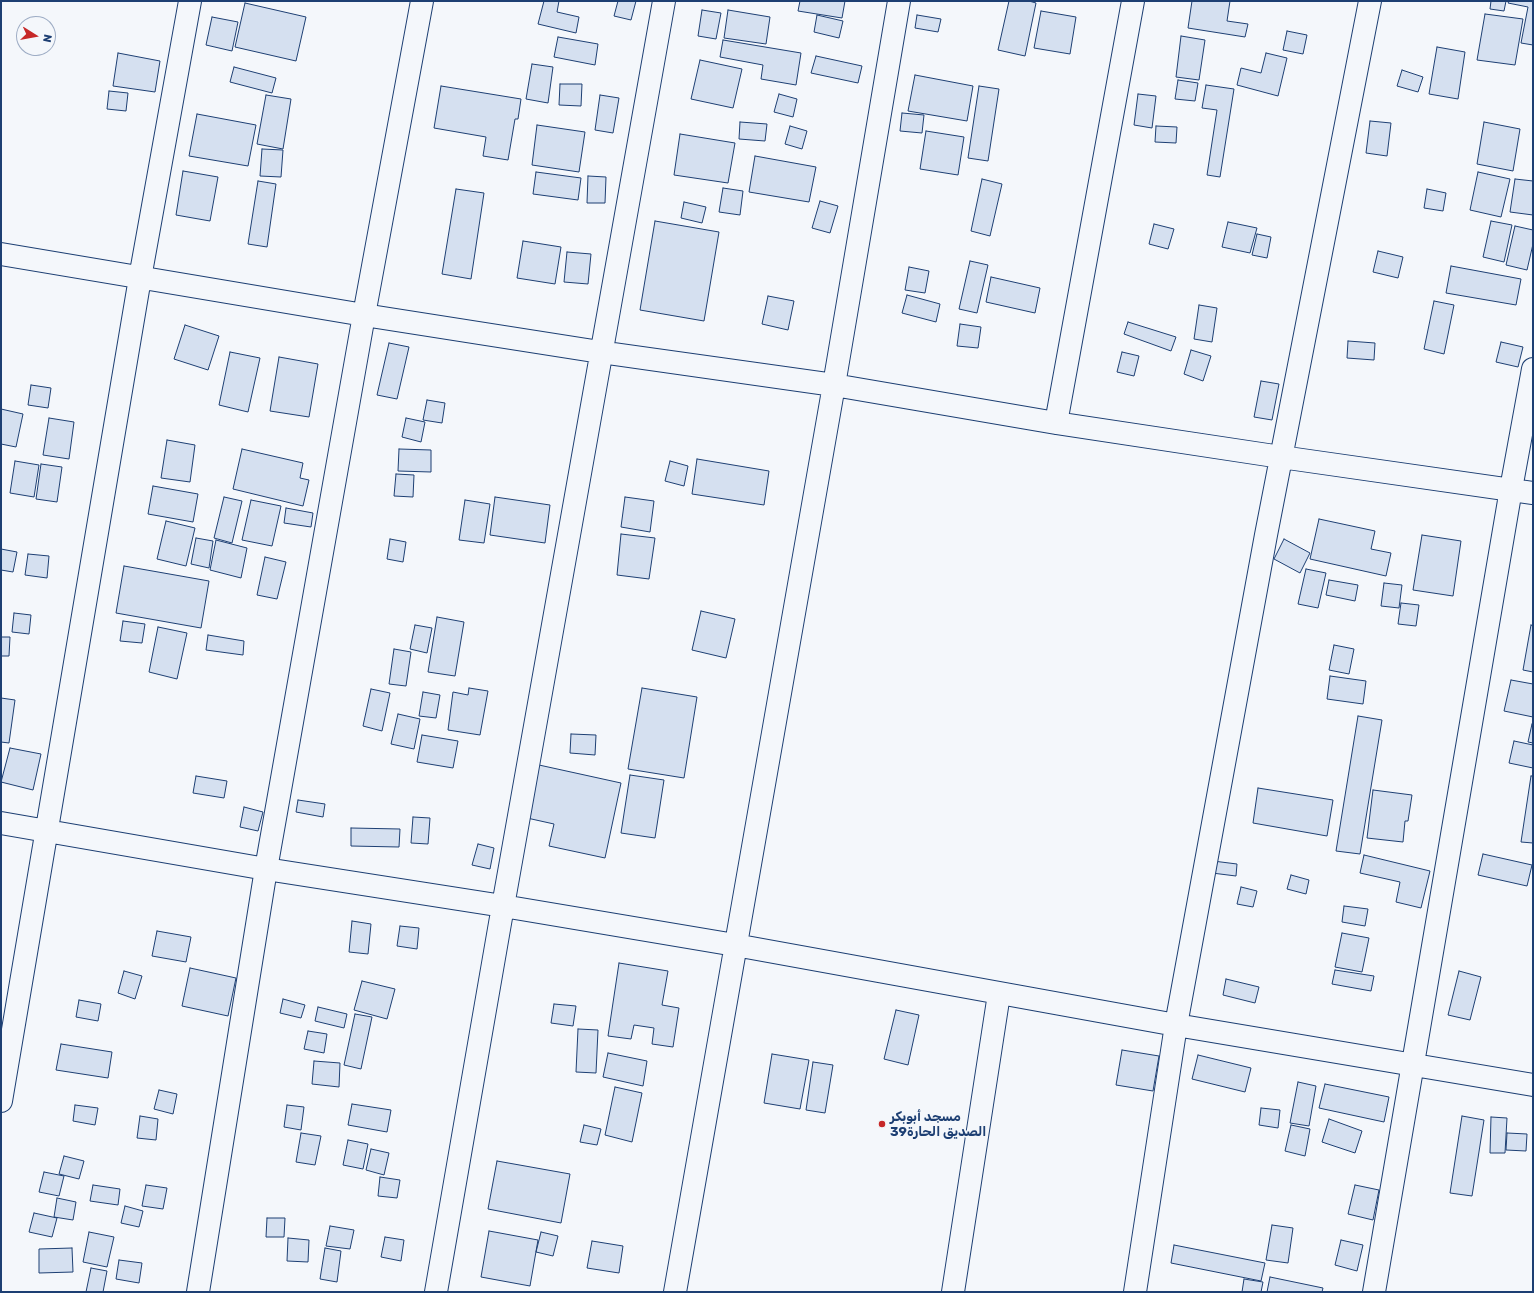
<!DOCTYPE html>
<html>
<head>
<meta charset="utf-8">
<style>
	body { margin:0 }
	#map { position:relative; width:1534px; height:1293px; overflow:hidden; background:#f4f7fb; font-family:Rubik,sans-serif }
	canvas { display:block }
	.frame { position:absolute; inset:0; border:2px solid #1d3f73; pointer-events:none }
	.north { position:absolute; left:16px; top:16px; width:40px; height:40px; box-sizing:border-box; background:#f4f7fb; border:1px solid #9eadc5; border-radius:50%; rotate:101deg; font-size:11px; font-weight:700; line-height:16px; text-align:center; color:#1d3f73 }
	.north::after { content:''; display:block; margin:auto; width:14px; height:18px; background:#c62828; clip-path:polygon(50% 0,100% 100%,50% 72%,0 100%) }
</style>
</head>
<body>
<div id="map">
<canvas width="1534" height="1293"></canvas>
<div class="frame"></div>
<div class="north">N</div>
</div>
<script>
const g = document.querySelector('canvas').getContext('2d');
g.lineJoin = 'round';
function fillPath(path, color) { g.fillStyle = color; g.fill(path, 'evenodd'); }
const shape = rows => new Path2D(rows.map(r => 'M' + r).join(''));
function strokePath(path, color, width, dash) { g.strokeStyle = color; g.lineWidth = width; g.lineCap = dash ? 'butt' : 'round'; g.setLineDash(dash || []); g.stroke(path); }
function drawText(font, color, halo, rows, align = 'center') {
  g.font = font + ' Rubik,Cairo,sans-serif'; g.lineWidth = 3; g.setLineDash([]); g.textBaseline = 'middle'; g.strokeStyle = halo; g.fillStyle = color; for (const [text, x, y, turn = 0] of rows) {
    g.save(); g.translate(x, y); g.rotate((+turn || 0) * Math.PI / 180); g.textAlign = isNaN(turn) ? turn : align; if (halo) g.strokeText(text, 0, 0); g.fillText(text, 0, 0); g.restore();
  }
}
const building = shape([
	[544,1,559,1,557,12,579,17,576,33,538,24,544,1],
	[618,1,636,1,631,20,614,16,618,1],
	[800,1,845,1,842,18,798,11,800,1],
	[1009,1,1029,1,1036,3,1025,56,998,50,1009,1],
	[1192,1,1230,1,1227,21,1248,24,1245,37,1188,28,1192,1],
	[1491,1,1506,1,1504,11,1490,9,1491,1],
	[1509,1,1533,1,1533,45,1521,43,1528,7,1508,3,1509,1],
	[245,3,306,17,296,61,235,47,245,3],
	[702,10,721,13,716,39,698,36,702,10],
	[728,10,770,17,766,44,724,38,728,10],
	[1041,11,1076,17,1070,54,1034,48,1041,11],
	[1485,14,1523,19,1515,65,1477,60,1485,14],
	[817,15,843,21,839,38,814,32,817,15],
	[917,15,941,19,938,32,915,28,917,15],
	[212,17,238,22,232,51,206,45,212,17],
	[1287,31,1307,35,1303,54,1283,50,1287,31],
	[1181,36,1205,40,1199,80,1176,77,1181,36],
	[558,37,598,44,595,65,554,57,558,37],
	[723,40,801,53,796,85,761,79,763,65,720,57,723,40],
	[1437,47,1465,52,1458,99,1429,94,1437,47],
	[118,53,160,61,155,92,113,86,118,53],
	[1266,53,1287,58,1278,96,1237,85,1241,68,1261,73,1266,53],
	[816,56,862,66,858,83,811,73,816,56],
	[700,60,742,69,733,108,691,99,700,60],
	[532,64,553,67,548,103,526,99,532,64],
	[234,67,276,78,272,93,230,82,234,67],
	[1402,70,1423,77,1418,92,1397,86,1402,70],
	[915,75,973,86,967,121,908,111,915,75],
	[1178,80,1198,83,1195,101,1175,99,1178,80],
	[560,84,582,84,581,106,559,105,560,84],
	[1206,85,1234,89,1220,177,1207,175,1217,110,1202,108,1206,85],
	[441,86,521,99,518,119,515,119,508,160,483,156,486,137,434,128,441,86],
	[979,86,999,89,988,161,968,158,979,86],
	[109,91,128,93,126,111,107,109,109,91],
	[779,94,797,99,793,117,774,112,779,94],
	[1138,94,1156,96,1152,128,1134,125,1138,94],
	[266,95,291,99,283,149,257,144,266,95],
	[600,95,619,98,613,133,595,130,600,95],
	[902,113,924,115,922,133,900,131,902,113],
	[197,114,256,125,248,166,189,156,197,114],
	[1370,121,1391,123,1387,156,1366,153,1370,121],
	[740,122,767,124,765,141,739,139,740,122],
	[1484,122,1520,129,1513,171,1477,164,1484,122],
	[537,125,585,132,579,172,532,165,537,125],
	[790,126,807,131,802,149,785,144,790,126],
	[1156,126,1177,127,1176,143,1155,142,1156,126],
	[926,131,964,137,958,175,920,169,926,131],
	[680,134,735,143,728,183,674,175,680,134],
	[262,149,283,150,281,177,260,176,262,149],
	[755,156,816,167,809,202,749,192,755,156],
	[183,171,218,177,210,221,176,215,183,171],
	[536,172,581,178,578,200,533,194,536,172],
	[1478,172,1510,179,1501,217,1470,210,1478,172],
	[588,176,606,177,605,203,587,203,588,176],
	[982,179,1002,184,990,236,971,231,982,179],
	[1515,179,1533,181,1533,215,1510,212,1515,179],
	[258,181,276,184,267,247,248,244,258,181],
	[723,188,743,191,740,215,719,212,723,188],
	[456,189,484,193,471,279,442,274,456,189],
	[1427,189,1446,193,1443,211,1424,208,1427,189],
	[820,201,838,206,830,233,812,228,820,201],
	[684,202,706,207,702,223,681,218,684,202],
	[655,221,719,232,704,321,640,310,655,221],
	[1491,221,1512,225,1504,262,1483,257,1491,221],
	[1228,222,1257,228,1250,253,1222,247,1228,222],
	[1154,224,1174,229,1168,249,1149,244,1154,224],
	[1515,226,1533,230,1533,244,1527,270,1506,265,1515,226],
	[1257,234,1271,237,1267,258,1252,255,1257,234],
	[523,241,561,247,555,284,517,278,523,241],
	[1378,251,1403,257,1398,278,1373,272,1378,251],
	[567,252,591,254,588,284,564,282,567,252],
	[970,261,988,265,977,313,959,309,970,261],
	[1451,266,1521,279,1516,305,1446,293,1451,266],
	[909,267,929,271,925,293,905,290,909,267],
	[991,277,1040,288,1035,313,986,302,991,277],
	[907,295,940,304,936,322,902,313,907,295],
	[768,296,794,301,788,330,762,324,768,296],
	[1434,301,1454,305,1444,354,1424,349,1434,301],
	[1199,305,1217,308,1212,342,1194,339,1199,305],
	[1128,322,1176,337,1171,351,1124,334,1128,322],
	[960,324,981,327,978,348,957,346,960,324],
	[185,325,219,336,208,370,174,359,185,325],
	[1348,341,1375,343,1374,360,1347,358,1348,341],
	[1501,342,1523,347,1518,367,1496,362,1501,342],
	[389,343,409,347,397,399,377,395,389,343],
	[1191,350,1211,356,1203,381,1184,374,1191,350],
	[230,352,260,358,248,412,219,405,230,352],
	[1122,352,1139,356,1134,376,1117,372,1122,352],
	[279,357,318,364,309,417,270,411,279,357],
	[1261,381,1279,384,1272,420,1254,417,1261,381],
	[31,385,51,388,48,408,28,405,31,385],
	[427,400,445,403,442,423,423,420,427,400],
	[1,409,23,414,16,447,1,444,1,409],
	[49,418,74,422,69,459,43,455,49,418],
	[406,418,425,422,421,442,402,437,406,418],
	[167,440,195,445,190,482,161,478,167,440],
	[242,449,303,463,300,478,309,480,303,506,233,489,242,449],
	[399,449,431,450,431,472,398,471,399,449],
	[697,459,769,471,764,505,692,494,697,459],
	[15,461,39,465,34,497,10,493,15,461],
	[670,461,688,466,684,486,665,481,670,461],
	[41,464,62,467,57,502,36,499,41,464],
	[396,474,414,475,413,497,394,496,396,474],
	[153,486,198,494,193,522,148,514,153,486],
	[224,497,242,501,232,543,214,538,224,497],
	[495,497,550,505,545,543,490,535,495,497],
	[625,497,654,501,650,532,621,527,625,497],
	[251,500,281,506,272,546,242,540,251,500],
	[465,500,490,504,484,543,459,540,465,500],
	[286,508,313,513,311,527,284,523,286,508],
	[1319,519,1375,531,1371,549,1391,553,1386,576,1310,559,1319,519],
	[166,521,195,528,186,566,157,559,166,521],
	[621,534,655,538,649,579,617,575,621,534],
	[1422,535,1461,541,1453,596,1413,590,1422,535],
	[196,538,213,541,209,568,191,564,196,538],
	[390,539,406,542,403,562,387,559,390,539],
	[1284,539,1310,553,1300,573,1274,559,1284,539],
	[216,540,247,548,241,578,210,570,216,540],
	[1,549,17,552,13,572,1,570,1,549],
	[28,554,49,556,47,578,25,575,28,554],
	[265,557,286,562,277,599,257,595,265,557],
	[124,566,209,581,201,628,116,613,124,566],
	[1306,569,1326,573,1318,608,1298,604,1306,569],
	[1329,580,1358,585,1355,601,1326,595,1329,580],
	[1384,583,1402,585,1399,608,1381,606,1384,583],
	[1401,603,1419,605,1416,626,1398,624,1401,603],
	[701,611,735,619,726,658,692,650,701,611],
	[14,613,31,615,29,634,12,632,14,613],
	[437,617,464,622,455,676,428,672,437,617],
	[123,621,145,624,142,643,120,641,123,621],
	[415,625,432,628,427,653,410,649,415,625],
	[1531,625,1533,626,1533,672,1523,670,1531,625],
	[158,627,187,633,177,679,149,672,158,627],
	[208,635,244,641,243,655,206,650,208,635],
	[1,637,10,637,9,656,1,656,1,637],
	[1334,645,1354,649,1349,674,1329,670,1334,645],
	[394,649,411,652,406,686,389,684,394,649],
	[1330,676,1366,681,1363,704,1327,699,1330,676],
	[1511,680,1533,684,1533,717,1504,711,1511,680],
	[469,688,488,691,480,735,448,730,453,692,468,695,469,688],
	[642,688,697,697,684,778,628,769,642,688],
	[371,689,390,693,382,731,363,726,371,689],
	[423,692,440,695,436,718,419,716,423,692],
	[1,698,15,700,9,743,1,742,1,698],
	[398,714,420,719,414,749,391,744,398,714],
	[1358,716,1382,720,1360,854,1336,851,1358,716],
	[1532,724,1533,724,1533,743,1528,742,1532,724],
	[571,734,596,735,595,755,570,753,571,734],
	[422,735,458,741,453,768,417,762,422,735],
	[1514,741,1533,745,1533,768,1509,763,1514,741],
	[10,748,41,754,33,790,1,782,10,748],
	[539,765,621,783,605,858,549,846,554,824,527,818,539,765],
	[630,775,664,780,655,838,621,833,630,775],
	[196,776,227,781,224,798,193,793,196,776],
	[1531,776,1533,776,1533,843,1521,842,1531,776],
	[1258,788,1333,800,1327,836,1253,823,1258,788],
	[1373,790,1412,795,1408,821,1405,821,1403,842,1367,838,1373,790],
	[298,800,325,804,323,817,296,812,298,800],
	[244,807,263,812,258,831,240,827,244,807],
	[413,817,430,818,428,844,411,843,413,817],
	[351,828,400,829,399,847,351,846,351,828],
	[478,844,494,848,490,869,472,865,478,844],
	[1483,854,1532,865,1527,886,1478,875,1483,854],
	[1364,855,1430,871,1421,908,1396,902,1400,882,1360,873,1364,855],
	[1213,861,1237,864,1236,876,1212,873,1213,861],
	[1291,875,1309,880,1306,894,1287,889,1291,875],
	[1241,887,1257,891,1253,907,1237,904,1241,887],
	[1344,906,1368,909,1365,926,1342,922,1344,906],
	[352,921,371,924,368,954,349,952,352,921],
	[400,926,419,928,417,949,397,946,400,926],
	[157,931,191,937,186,962,152,956,157,931],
	[1342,933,1369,938,1362,972,1335,967,1342,933],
	[619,963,668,971,662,1005,679,1008,673,1047,652,1044,654,1028,634,1025,631,1039,608,1036,619,963],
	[190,968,236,978,228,1016,182,1006,190,968],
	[1335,970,1374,976,1371,991,1332,984,1335,970],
	[124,971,142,976,135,999,118,993,124,971],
	[1459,971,1481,977,1470,1020,1448,1015,1459,971],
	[1226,979,1259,987,1255,1003,1223,995,1226,979],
	[362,981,395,989,387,1019,354,1010,362,981],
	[283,999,305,1005,301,1018,280,1013,283,999],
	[79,1000,101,1004,98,1021,76,1017,79,1000],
	[554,1004,576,1006,573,1026,551,1023,554,1004],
	[318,1007,347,1014,344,1028,315,1021,318,1007],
	[896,1010,919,1015,908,1065,884,1059,896,1010],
	[355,1014,372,1017,361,1069,344,1065,355,1014],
	[578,1029,598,1030,596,1073,576,1072,578,1029],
	[308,1031,327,1034,324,1053,304,1049,308,1031],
	[61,1044,112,1052,108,1078,56,1070,61,1044],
	[1122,1050,1159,1056,1153,1091,1116,1085,1122,1050],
	[608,1053,647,1061,643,1086,603,1077,608,1053],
	[772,1054,809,1060,800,1109,764,1103,772,1054],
	[1198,1055,1251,1068,1245,1092,1192,1079,1198,1055],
	[314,1061,340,1063,339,1087,312,1084,314,1061],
	[813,1062,833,1065,825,1113,806,1110,813,1062],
	[1298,1082,1316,1086,1309,1126,1290,1123,1298,1082],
	[1325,1084,1389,1097,1384,1122,1319,1108,1325,1084],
	[615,1087,642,1093,632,1142,605,1135,615,1087],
	[159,1090,177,1094,173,1114,154,1109,159,1090],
	[352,1104,391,1110,387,1132,348,1125,352,1104],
	[75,1105,98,1108,95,1125,73,1121,75,1105],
	[287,1105,304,1107,301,1130,284,1127,287,1105],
	[1261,1108,1280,1110,1278,1128,1259,1125,1261,1108],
	[140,1116,158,1119,156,1140,137,1138,140,1116],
	[1462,1116,1484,1120,1472,1196,1450,1193,1462,1116],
	[1491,1117,1507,1118,1505,1153,1490,1153,1491,1117],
	[1329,1119,1362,1131,1355,1153,1322,1142,1329,1119],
	[584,1125,601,1129,597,1145,580,1142,584,1125],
	[1291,1125,1310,1129,1305,1156,1285,1151,1291,1125],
	[301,1133,321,1136,315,1165,296,1162,301,1133],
	[1507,1133,1527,1134,1526,1151,1506,1150,1507,1133],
	[348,1140,368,1144,363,1169,343,1165,348,1140],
	[371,1149,389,1153,384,1175,366,1170,371,1149],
	[64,1156,84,1161,79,1179,59,1174,64,1156],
	[497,1161,570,1174,561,1223,488,1209,497,1161],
	[44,1172,64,1176,59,1196,39,1192,44,1172],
	[380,1177,400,1180,397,1198,378,1196,380,1177],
	[93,1185,120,1189,118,1205,90,1201,93,1185],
	[146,1185,167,1188,163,1209,142,1206,146,1185],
	[1355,1185,1379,1190,1373,1220,1348,1214,1355,1185],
	[57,1198,76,1202,73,1220,54,1217,57,1198],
	[125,1206,143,1211,139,1227,121,1223,125,1206],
	[34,1213,57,1218,52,1237,29,1232,34,1213],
	[267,1218,285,1218,284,1237,266,1237,267,1218],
	[1272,1225,1293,1228,1288,1263,1266,1260,1272,1225],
	[330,1226,354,1230,350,1249,326,1246,330,1226],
	[489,1231,538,1240,530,1286,481,1277,489,1231],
	[89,1232,114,1237,107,1267,83,1262,89,1232],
	[541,1232,558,1236,553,1256,536,1252,541,1232],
	[385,1237,404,1240,401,1261,381,1257,385,1237],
	[288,1238,309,1240,308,1262,287,1261,288,1238],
	[1341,1240,1363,1245,1357,1271,1335,1265,1341,1240],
	[592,1241,623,1246,619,1273,587,1268,592,1241],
	[1174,1245,1265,1263,1261,1281,1171,1263,1174,1245],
	[72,1248,73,1272,39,1273,39,1249,72,1248],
	[325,1248,341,1251,337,1282,320,1279,325,1248],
	[119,1260,142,1263,139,1283,116,1279,119,1260],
	[91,1268,107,1271,103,1292,86,1292,91,1268],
	[1270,1277,1323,1288,1322,1292,1267,1292,1270,1277],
	[1244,1279,1263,1282,1261,1292,1242,1292,1244,1279]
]);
const minor = shape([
	[1,254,364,315,600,352,834,385,1056,423,1281,457,1533,493],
	[1056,423,1133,1],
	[1,823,266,869,503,906,735,945,1176,1025,1533,1085],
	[1,1101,140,278,190,1],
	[198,1292,266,869,364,315,422,1],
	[436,1292,503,906,664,1],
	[675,1292,834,385,899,1],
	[953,1292,999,994],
	[1135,1292,1176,1025,1266,535,1370,1],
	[1374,1292,1511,489,1533,369]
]);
const markers = [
	[882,1124,4,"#c62828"]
];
const poiNames = [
	["مسجد أبوبكر",890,1117],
	["الصديق الحارة39",890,1132]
];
fillPath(building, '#d5e0f0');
strokePath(building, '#1d3f73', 1);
strokePath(minor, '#1d3f73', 24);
strokePath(minor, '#f4f7fb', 22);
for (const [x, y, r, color] of markers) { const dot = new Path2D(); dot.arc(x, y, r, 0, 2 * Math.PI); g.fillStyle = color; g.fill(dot); strokePath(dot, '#f4f7fb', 1.5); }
drawText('bold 13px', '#1d3f73', '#f4f7fb', poiNames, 'left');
</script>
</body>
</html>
